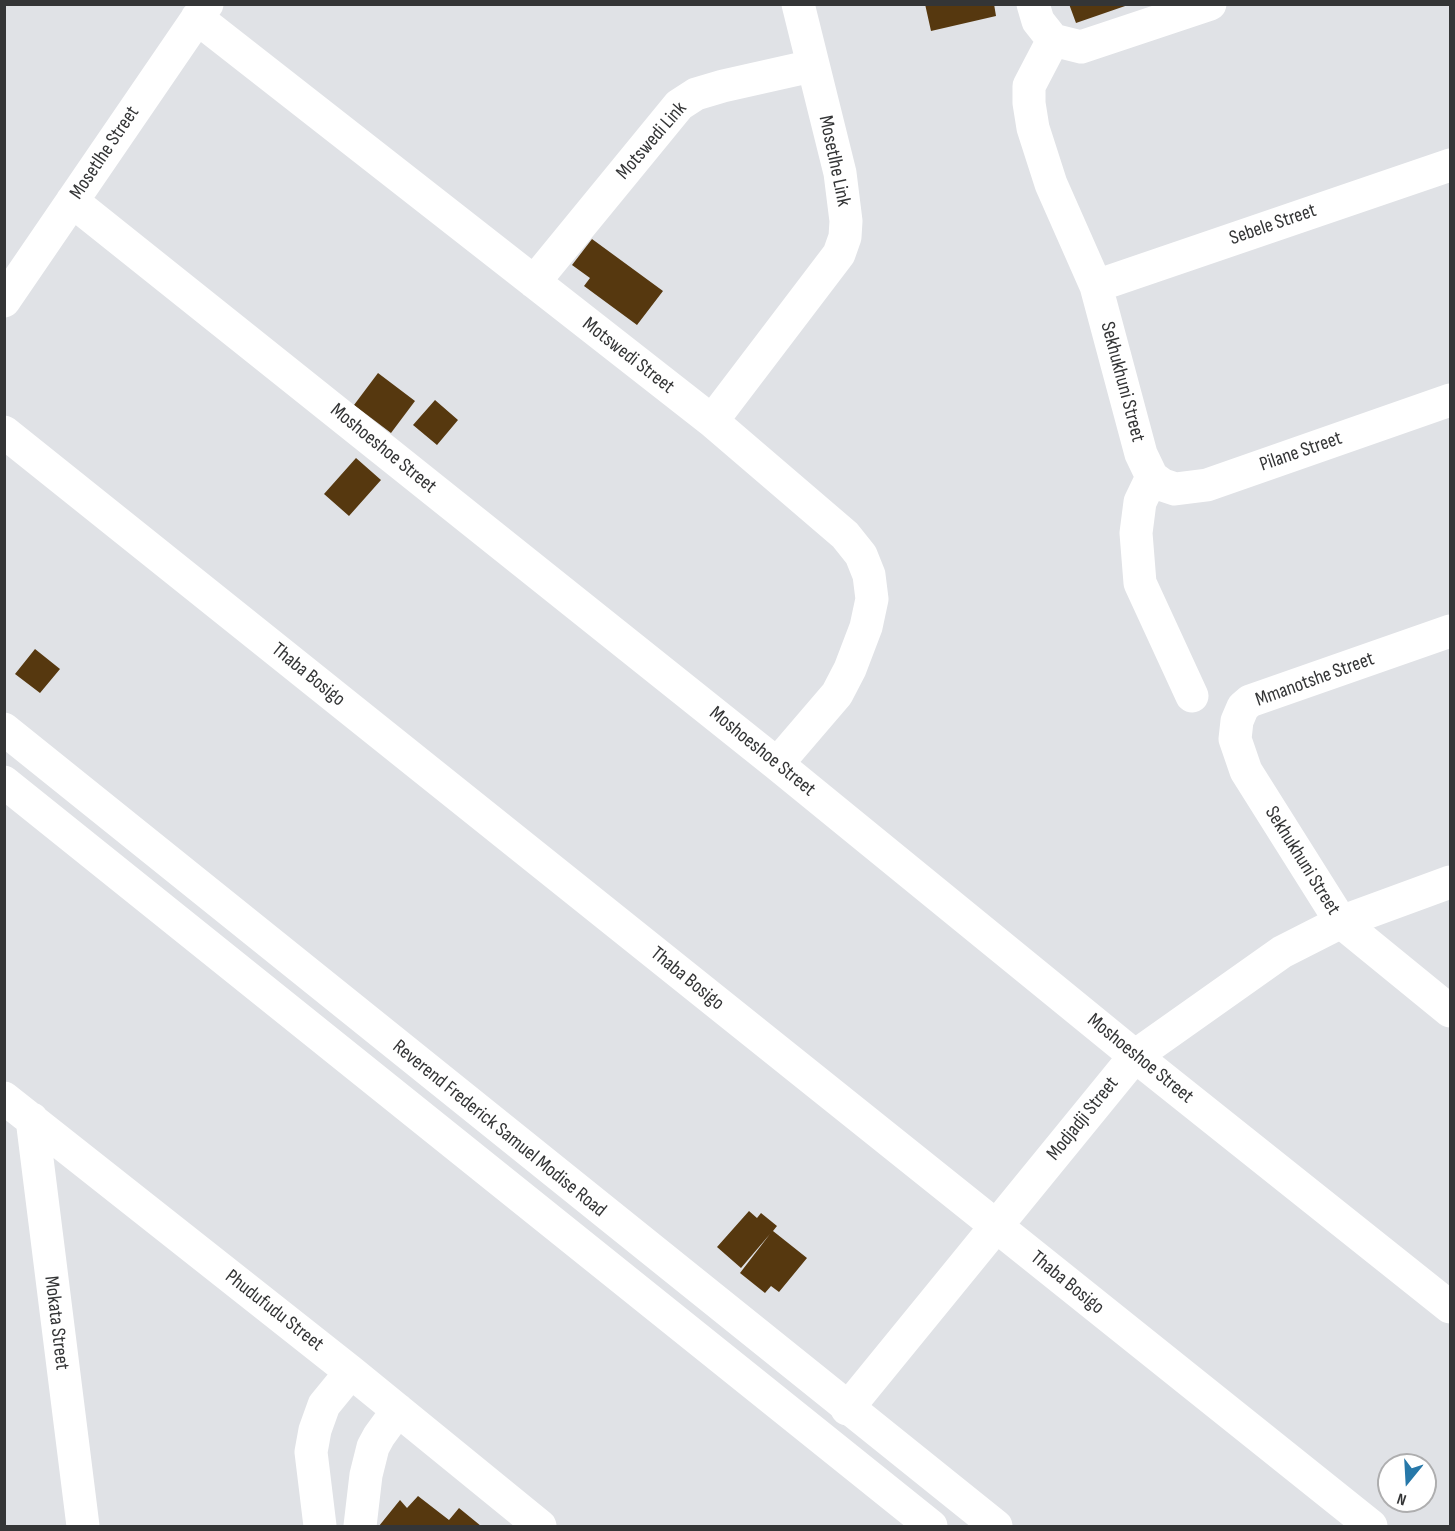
<!DOCTYPE html>
<html>
<head>
<meta charset="utf-8">
<style>
	body { margin:0 }
	#map { position:relative; width:1455px; height:1531px; overflow:hidden; background:#e0e2e6; font-family:"Sofia Sans Condensed",sans-serif }
	canvas { display:block }
	.frame { position:absolute; inset:0; border:6px solid #343536; pointer-events:none }
	.north { position:absolute; left:1377px; top:1453px; width:60px; height:60px; box-sizing:border-box; background:#fff; border:2px solid #aeaeaf; border-radius:50%; rotate:198deg; font-size:16px; font-weight:700; line-height:24px; text-align:center; color:#343536 }
	.north::after { content:''; display:block; margin:auto; width:21px; height:27px; background:#2778a9; clip-path:polygon(50% 0,100% 100%,50% 72%,0 100%) }
</style>
</head>
<body>
<div id="map">
<canvas width="1455" height="1531"></canvas>
<div class="frame"></div>
<div class="north">N</div>
</div>
<script>
const g = document.querySelector('canvas').getContext('2d');
g.lineJoin = 'round';
function fillPath(path, color) { g.fillStyle = color; g.fill(path, 'evenodd'); }
const shape = rows => new Path2D(rows.map(r => 'M' + r).join(''));
function strokePath(path, color, width, dash) { g.strokeStyle = color; g.lineWidth = width; g.lineCap = dash ? 'butt' : 'round'; g.setLineDash(dash || []); g.stroke(path); }
function drawText(font, color, halo, rows, align = 'center') {
  g.font = font + ' "Sofia Sans Condensed",sans-serif'; g.lineWidth = 6; g.setLineDash([]); g.textBaseline = 'middle'; g.strokeStyle = halo; g.fillStyle = color; for (const [text, x, y, turn = 0] of rows) {
    g.save(); g.translate(x, y); g.rotate((+turn || 0) * Math.PI / 180); g.textAlign = isNaN(turn) ? turn : align; if (halo) g.strokeText(text, 0, 0); g.fillText(text, 0, 0); g.restore();
  }
}
const building = shape([
	[925,4,994,4,996,16,931,31],
	[1069,4,1128,4,1128,5,1076,23],
	[592,239,663,291,637,325,584,286,590,278,572,265],
	[378,373,415,401,391,433,354,405],
	[435,400,458,420,437,445,413,425],
	[356,458,381,480,349,516,324,494],
	[35,649,60,669,40,693,15,674],
	[749,1211,757,1218,761,1213,777,1226,773,1231,807,1258,779,1292,771,1286,765,1293,740,1273,770,1234,741,1268,717,1247],
	[418,1496,449,1520,459,1508,481,1526,379,1526,400,1500,407,1508]
]);
const minor = shape([
	[1033,4,1038,21,1053,40],
	[197,18,712,421,845,535,861,555,869,575,872,599,866,627,850,669,837,694,777,764],
	[1053,40,1029,86,1029,103,1033,128,1051,184,1096,286,1141,454,1152,477,1163,485,1175,489,1207,485,1450,400],
	[1053,40,1081,47,1210,4],
	[72,201,777,764,1135,1056,1450,1307],
	[534,282,679,105,696,94,723,86,812,66],
	[1096,286,1450,165],
	[4,301,207,4],
	[712,421,839,254,845,237,846,221,840,173,798,4],
	[4,432,1371,1526],
	[1152,477,1140,502,1136,533,1140,583,1192,696],
	[1450,631,1250,701,1243,707,1237,721,1235,739,1246,771,1341,922,1450,1011],
	[4,1098,351,1372,540,1526],
	[32,1119,83,1526],
	[847,1409,1135,1056,1282,952,1341,922,1450,882],
	[320,1526,311,1452,315,1430,324,1405,351,1372],
	[360,1526,366,1475,373,1447,379,1436,398,1410]
]);
const major = shape([
	[4,729,996,1526],
	[4,782,931,1526]
]);
const streetNames = [
	["Motswedi Link",652,141,-49],
	["Mosetlhe Street",105,153,-56],
	["Mosetlhe Link",834,161,78],
	["Sebele Street",1273,225,-19],
	["Motswedi Street",628,356,38],
	["Sekhukhuni Street",1122,382,75],
	["Moshoeshoe Street",383,449,39],
	["Pilane Street",1301,452,-19],
	["Thaba Bosigo",308,675,39],
	["Mmanotshe Street",1315,680,-20],
	["Moshoeshoe Street",762,752,39],
	["Sekhukhuni Street",1302,861,58],
	["Thaba Bosigo",687,979,39],
	["Moshoeshoe Street",1140,1059,39],
	["Modjadji Street",1083,1119,-51],
	["Reverend Frederick Samuel Modise Road",499,1129,39],
	["Thaba Bosigo",1067,1283,39],
	["Phudufudu Street",274,1311,38],
	["Mokata Street",56,1323,83]
];
fillPath(building, '#56380f');
strokePath(minor, '#fff', 33);
strokePath(major, '#fff', 33);
drawText('20px', '#343536', '#fff', streetNames);
</script>
</body>
</html>
